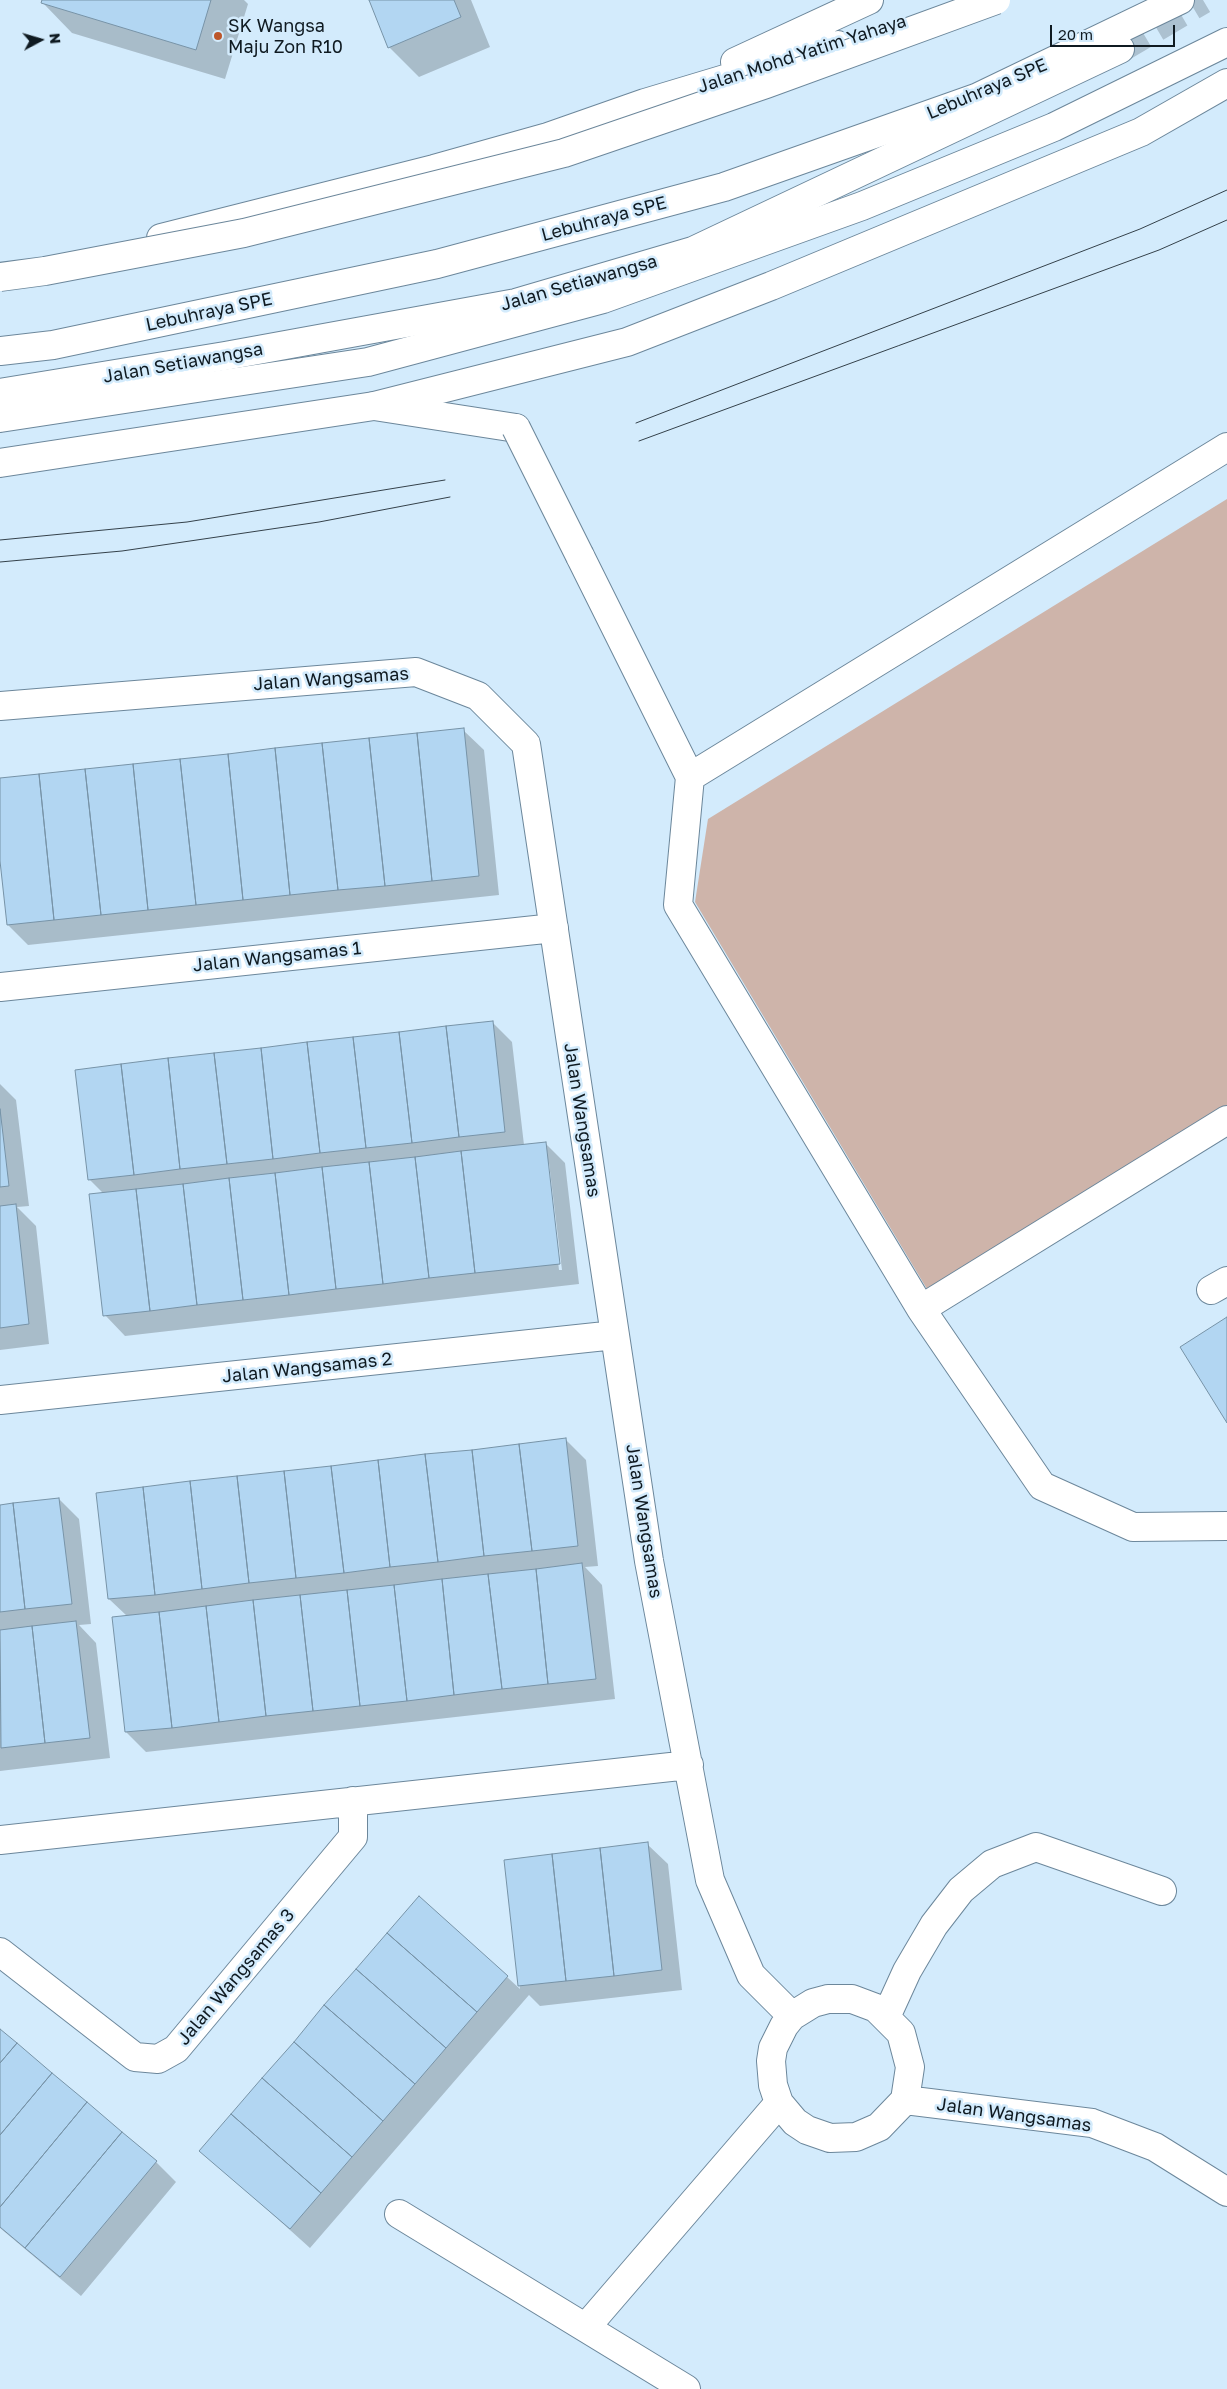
<!DOCTYPE html>
<html>
<head>
<meta charset="utf-8">
<style>
	body { margin:0 }
	#map { position:relative; width:1227px; height:2389px; overflow:hidden; background:#d3ebfc; font-family:"Golos Text",sans-serif }
	canvas { display:block }
	.north { position:absolute; left:15px; top:15px; width:50px; height:50px; -webkit-text-stroke:4px #d3ebfc; paint-order:stroke; rotate:84deg; font-size:14px; font-weight:700; line-height:20px; text-align:center; color:#0f1a21 }
	.north::after { content:''; display:block; margin:auto; width:18px; height:22px; background:#0f1a21; clip-path:polygon(50% 0,100% 100%,50% 72%,0 100%) }
	.scale { position:absolute; left:1050px; top:25px; width:125px; height:22px; box-sizing:border-box; border:2px solid #0f1a21; border-top:0; padding-left:6px; font-size:15px; line-height:18px; white-space:nowrap; color:#0f1a21; -webkit-text-stroke:4px #d3ebfc; paint-order:stroke }
</style>
</head>
<body>
<div id="map">
<canvas width="1227" height="2389"></canvas>
<div class="north">N</div>
<div class="scale">20 m</div>
</div>
<script>
const g = document.querySelector('canvas').getContext('2d');
g.lineJoin = 'round';
function fillPath(path, color) { g.fillStyle = color; g.fill(path, 'evenodd'); }
const shape = rows => new Path2D(rows.map(r => 'M' + r).join(''));
function strokePath(path, color, width, dash) { g.strokeStyle = color; g.lineWidth = width; g.lineCap = dash ? 'butt' : 'round'; g.setLineDash(dash || []); g.stroke(path); }
function drawText(font, color, halo, rows, align = 'center') {
  g.font = font + ' "Golos Text",sans-serif'; g.lineWidth = 5; g.setLineDash([]); g.textBaseline = 'middle'; g.strokeStyle = halo; g.fillStyle = color; for (const [text, x, y, turn = 0] of rows) {
    g.save(); g.translate(x, y); g.rotate((+turn || 0) * Math.PI / 180); g.textAlign = isNaN(turn) ? turn : align; if (halo) g.strokeText(text, 0, 0); g.fillText(text, 0, 0); g.restore();
  }
}
const green = shape([
	[1227,499,1227,1105,927,1289,695,902,708,819]
]);
const shadow = shape([
	[43,0,244,0,248,4,225,79,72,33,43,3],
	[370,0,471,0,490,47,419,77,389,47],
	[463,730,484,750,499,895,28,945,8,925,0,849,0,779],
	[492,1022,512,1042,524,1145,545,1143,565,1163,579,1284,125,1336,105,1315,104,1194,89,1179],
	[547,1163,549,1163,562,1270,559,1270],
	[0,1084,16,1100,29,1206,17,1207,36,1226,49,1344,0,1350],
	[566,1440,586,1460,598,1566,585,1567,602,1585,615,1699,146,1752,126,1732,113,1618,127,1616,109,1599,98,1494],
	[59,1499,79,1519,91,1624,79,1625,96,1643,110,1758,0,1771,0,1506],
	[647,1844,668,1864,682,1990,540,2006,529,1995,310,2248,201,2150,507,1977,520,1989,505,1861],
	[0,2031,156,2162,176,2182,81,2296,0,2228]
]);
const building = shape([
	[42,0,211,0,196,50,41,3,42,0],
	[369,0,454,0,461,17,388,48,369,0],
	[464,728,479,876,432,881,417,733,464,728],
	[417,733,432,881,385,886,369,738,417,733],
	[369,738,385,886,338,890,322,743,369,738],
	[322,743,338,890,290,895,275,748,322,743],
	[275,748,290,895,243,900,228,754,275,748],
	[228,754,243,900,196,905,180,759,228,754],
	[180,759,196,905,148,910,133,764,180,759],
	[133,764,148,910,101,915,85,769,133,764],
	[85,769,101,915,54,920,39,774,85,769],
	[39,774,54,920,7,925,0,861,0,778,39,774],
	[493,1021,505,1132,459,1137,446,1026,493,1021],
	[446,1026,459,1137,412,1143,399,1032,446,1026],
	[399,1032,412,1143,366,1148,353,1037,399,1032],
	[353,1037,366,1148,320,1153,307,1042,353,1037],
	[307,1042,320,1153,273,1159,261,1048,307,1042],
	[261,1048,273,1159,227,1164,214,1053,261,1048],
	[214,1053,227,1164,180,1169,168,1058,214,1053],
	[168,1058,180,1169,134,1175,121,1064,168,1058],
	[121,1064,134,1175,88,1180,75,1070,121,1064],
	[0,1109,9,1186,0,1187,0,1109],
	[546,1142,560,1264,475,1273,461,1151,546,1142],
	[461,1151,475,1273,429,1278,415,1157,461,1151],
	[415,1157,429,1278,383,1284,369,1162,415,1157],
	[369,1162,383,1284,336,1289,322,1167,369,1162],
	[322,1167,336,1289,289,1295,275,1173,322,1167],
	[275,1173,289,1295,243,1300,229,1178,275,1173],
	[229,1178,243,1300,197,1305,183,1184,229,1178],
	[183,1184,197,1305,150,1311,136,1189,183,1184],
	[136,1189,150,1311,103,1316,89,1194,136,1189],
	[16,1204,29,1324,0,1328,0,1206,16,1204],
	[1227,1317,1227,1423,1180,1347,1227,1317],
	[566,1438,578,1546,532,1551,519,1444,566,1438],
	[519,1444,532,1551,484,1556,472,1450,519,1444],
	[472,1450,484,1556,438,1562,425,1454,472,1450],
	[425,1454,438,1562,390,1567,378,1460,425,1454],
	[378,1460,390,1567,344,1573,331,1466,378,1460],
	[331,1466,344,1573,296,1578,284,1471,331,1466],
	[284,1471,296,1578,249,1583,237,1476,284,1471],
	[237,1476,249,1583,202,1589,190,1481,237,1476],
	[190,1481,202,1589,155,1595,143,1487,190,1481],
	[143,1487,155,1595,108,1599,96,1493,143,1487],
	[59,1498,72,1604,25,1609,13,1503,59,1498],
	[13,1503,25,1609,0,1612,0,1505,13,1503],
	[582,1563,596,1679,548,1684,536,1569,582,1563],
	[536,1569,548,1684,502,1689,488,1574,536,1569],
	[488,1574,502,1689,454,1695,442,1579,488,1574],
	[442,1579,454,1695,407,1701,394,1585,442,1579],
	[394,1585,407,1701,360,1706,347,1590,394,1585],
	[347,1590,360,1706,313,1711,300,1595,347,1590],
	[300,1595,313,1711,266,1716,253,1600,300,1595],
	[253,1600,266,1716,219,1722,206,1606,253,1600],
	[206,1606,219,1722,172,1728,159,1612,206,1606],
	[159,1612,172,1728,125,1732,112,1617,159,1612],
	[76,1621,90,1738,45,1743,32,1626,76,1621],
	[32,1626,45,1743,1,1748,0,1630,32,1626],
	[648,1842,662,1970,614,1976,600,1848,648,1842],
	[600,1848,614,1976,566,1981,552,1854,600,1848],
	[552,1854,566,1981,518,1986,504,1860,552,1854],
	[419,1896,508,1976,477,2012,387,1933,419,1896],
	[387,1933,477,2012,446,2048,356,1969,387,1933],
	[356,1969,446,2048,415,2084,324,2005,356,1969],
	[324,2005,415,2084,383,2121,294,2042,324,2005],
	[0,2029,17,2043,0,2063,0,2029],
	[294,2042,383,2121,352,2157,262,2078,294,2042],
	[17,2043,52,2073,0,2135,0,2063,17,2043],
	[52,2073,87,2102,0,2207,0,2135,52,2073],
	[262,2078,352,2157,321,2193,231,2114,262,2078],
	[87,2102,122,2132,25,2248,0,2227,0,2207,87,2102],
	[231,2114,321,2193,290,2229,199,2151,231,2114],
	[122,2132,157,2161,60,2277,25,2248,122,2132]
]);
const majorTunnel = shape([
	[1120,49,1203,0]
]);
const minor = shape([
	[374,406,516,428],
	[580,556,690,777,678,905,921,1309,1227,1120],
	[0,706,416,672,478,696,526,744,649,1561,710,1880,751,1975,792,2016],
	[690,777,1227,447],
	[0,987,554,928],
	[1211,1290,1227,1281],
	[921,1309,1042,1486,1133,1527,1227,1526],
	[0,1400,615,1335],
	[0,1840,689,1765],
	[0,1952,135,2057,158,2059,176,2049,353,1837,353,1801],
	[828,1999,852,1999,876,2008,901,2033,910,2067,905,2100,879,2127,856,2137,830,2138,807,2130,795,2122,779,2103,773,2085,771,2061,773,2048,784,2026,792,2016,813,2003,828,1999],
	[886,2017,907,1971,934,1925,961,1890,992,1864,1036,1847,1162,1891],
	[905,2100,1092,2123,1155,2147,1227,2192],
	[399,2214,686,2389],
	[587,2326,779,2103]
]);
const major = shape([
	[735,62,869,0],
	[161,238,434,169,548,137,645,103,838,45],
	[0,393,225,356,516,303,693,251,1120,49],
	[0,463,374,406,627,342,771,286,1141,132,1227,83]
]);
const highway = shape([
	[0,351,53,345,437,264,724,187,976,98,1180,0],
	[0,418,368,362,603,299,862,206,1054,127,1227,42]
]);
const tram = shape([
	[636,423,1140,229,1227,190],
	[639,441,1159,250,1227,220],
	[0,540,187,522,445,480],
	[0,562,122,551,319,522,450,497]
]);
const minorBridge = shape([
	[516,428,580,556]
]);
const highwayBridge = shape([
	[0,277,45,271,244,233,564,153,766,84,996,0]
]);
const markers = [
	[218,36,5,"#bc562a"]
];
const poiNames = [
	["SK Wangsa",228,26],
	["Maju Zon R10",228,47]
];
const streetNames = [
	["Jalan Mohd Yatim Yahaya",802,54,-18],
	["Lebuhraya SPE",987,89,-23],
	["Lebuhraya SPE",604,219,-15],
	["Jalan Setiawangsa",579,283,-16],
	["Lebuhraya SPE",209,312,-12],
	["Jalan Setiawangsa",183,363,-10],
	["Jalan Wangsamas",331,679,-4],
	["Jalan Wangsamas 1",277,957,-6],
	["Jalan Wangsamas",582,1120,81],
	["Jalan Wangsamas 2",307,1368,-6],
	["Jalan Wangsamas",644,1521,81],
	["Jalan Wangsamas 3",236,1977,-50],
	["Jalan Wangsamas",1014,2115,8]
];
fillPath(green, '#ceb4aa');
fillPath(shadow, '#0003');
fillPath(building, '#b2d6f2');
strokePath(building, '#7793a7', 1);
strokePath(majorTunnel, '#acc1d0', 28, [28, 14]);
strokePath(minor, '#6c879b', 30);
strokePath(major, '#6c879b', 30);
strokePath(highway, '#6c879b', 30);
strokePath(minor, '#fff', 28);
strokePath(major, '#fff', 28);
strokePath(highway, '#fff', 28);
strokePath(tram, '#34414a', 1);
strokePath(minorBridge, '#6c879b', 30, []);
strokePath(highwayBridge, '#6c879b', 30, []);
strokePath(minorBridge, '#fff', 28);
strokePath(highwayBridge, '#fff', 28);
for (const [x, y, r, color] of markers) { const dot = new Path2D(); dot.arc(x, y, r, 0, 2 * Math.PI); g.fillStyle = color; g.fill(dot); strokePath(dot, '#d3ebfc', 2); }
drawText('18px', '#0f1a21', '#d3ebfc', poiNames, 'left');
drawText('18px', '#0f1a21', '#d3ebfc', streetNames);
</script>
</body>
</html>
